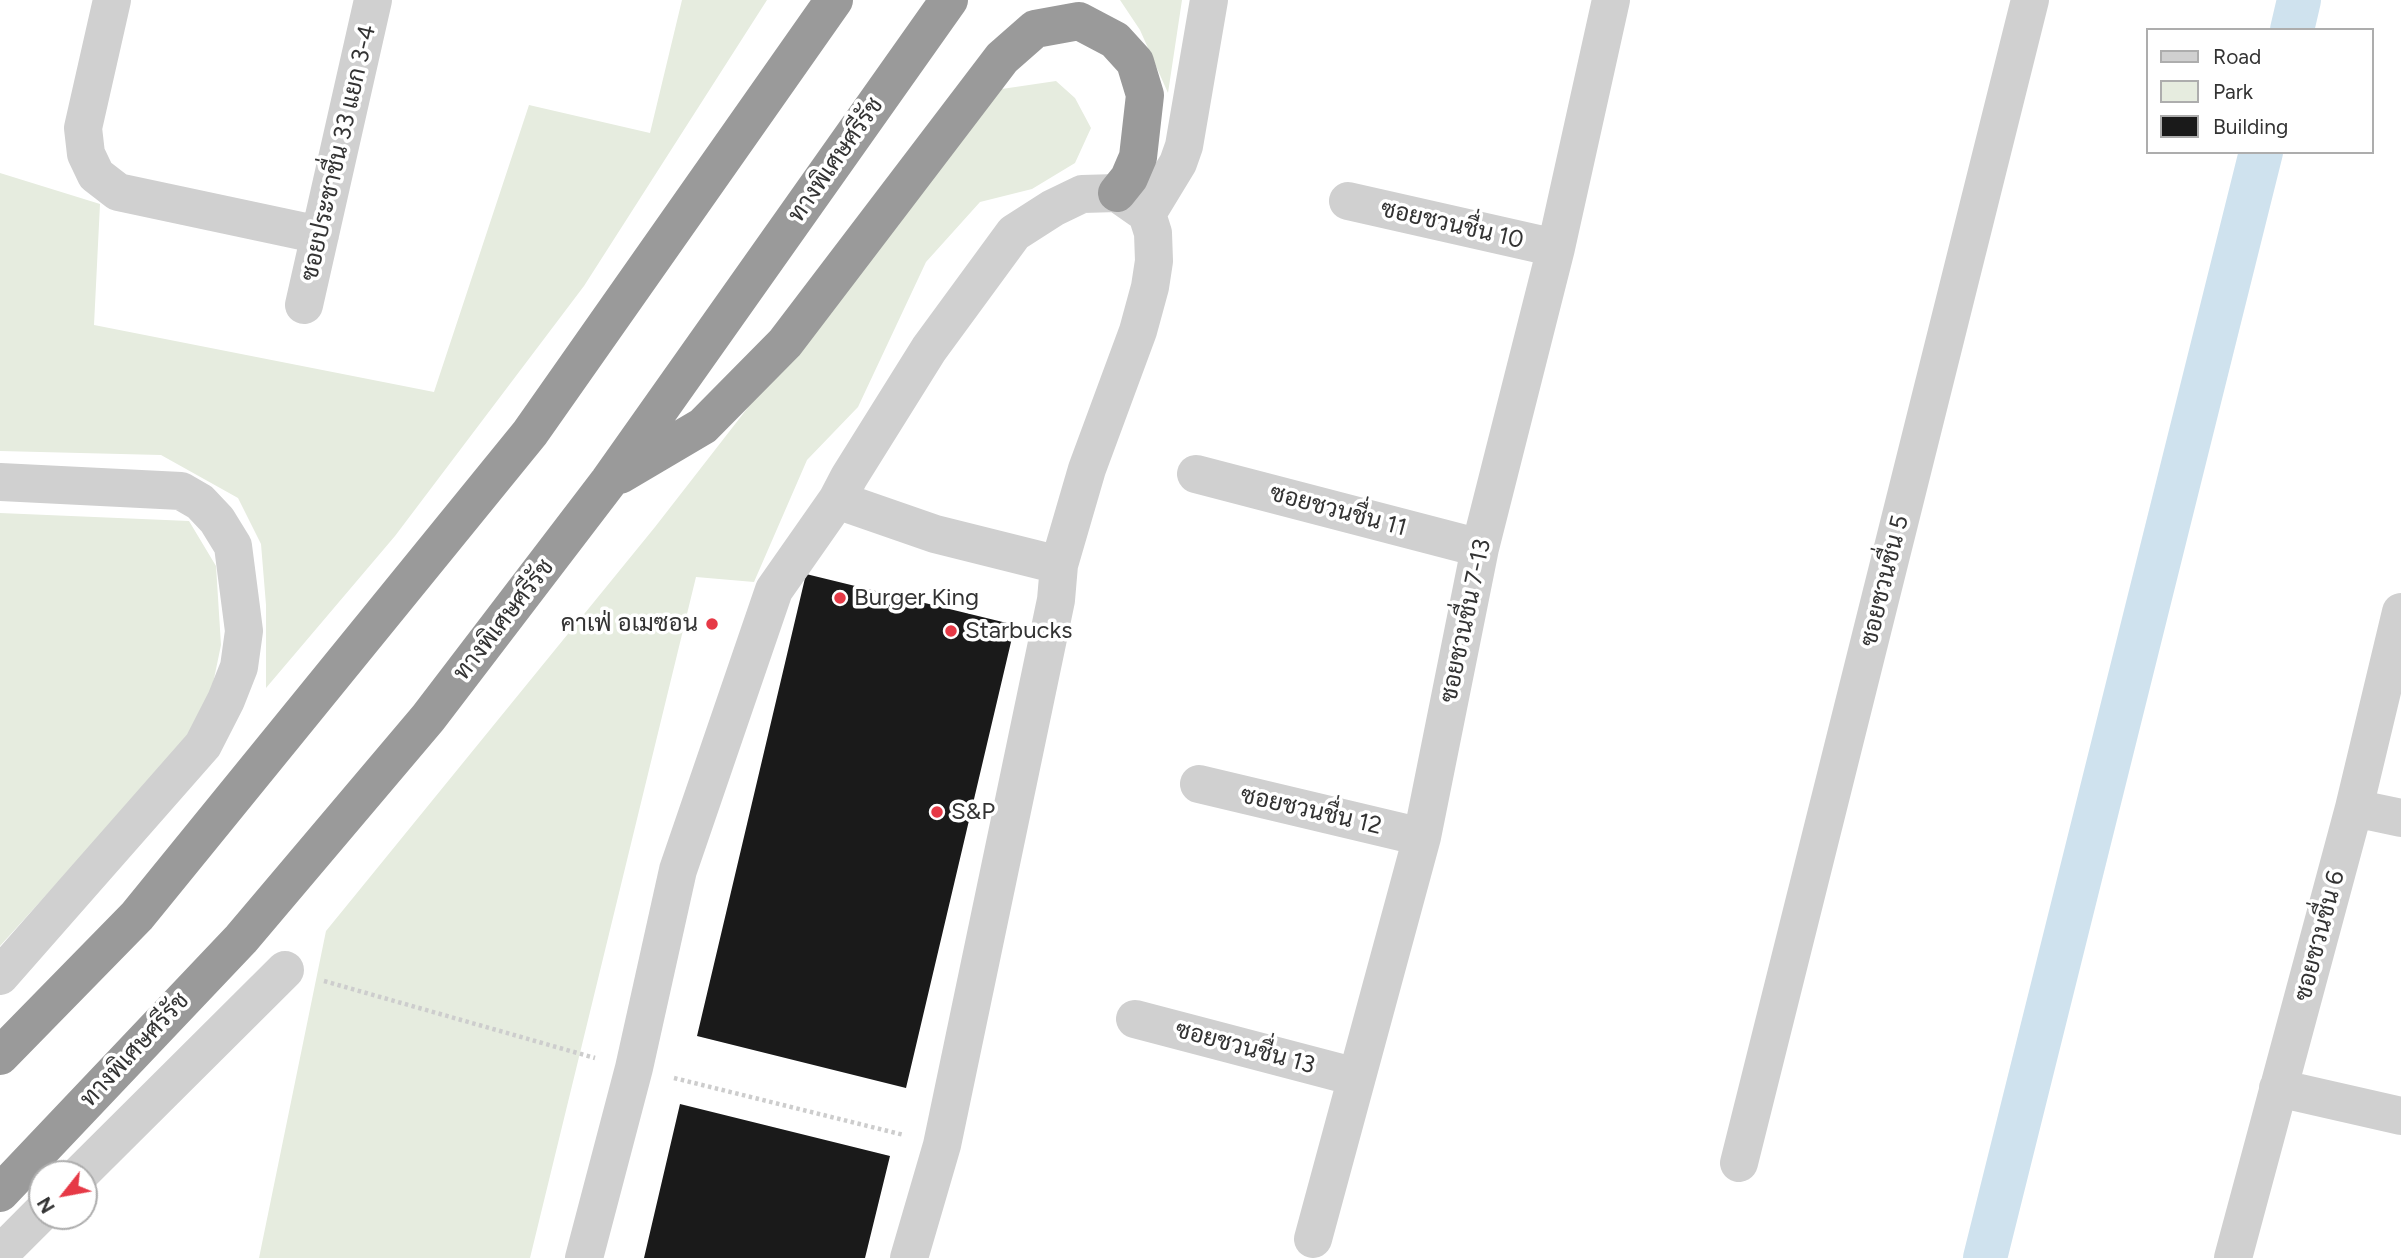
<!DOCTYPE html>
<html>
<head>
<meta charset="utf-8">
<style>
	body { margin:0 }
	#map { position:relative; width:2401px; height:1258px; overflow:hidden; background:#fff; font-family:Figtree,sans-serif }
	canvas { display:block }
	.legend { position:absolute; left:2146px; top:28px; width:228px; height:126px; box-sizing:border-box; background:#fff; border:2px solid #adadad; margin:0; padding:9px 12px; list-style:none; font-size:21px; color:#333 }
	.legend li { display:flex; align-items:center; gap:14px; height:35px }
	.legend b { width:35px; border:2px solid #adadad }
	.north { position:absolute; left:28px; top:1160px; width:70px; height:70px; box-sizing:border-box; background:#fff; border:2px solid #adadad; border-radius:50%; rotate:239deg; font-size:19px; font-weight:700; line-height:28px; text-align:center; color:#333 }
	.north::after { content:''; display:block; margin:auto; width:24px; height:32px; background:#e63946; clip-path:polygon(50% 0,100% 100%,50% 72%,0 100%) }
</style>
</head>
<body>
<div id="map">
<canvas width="2401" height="1258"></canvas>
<ul class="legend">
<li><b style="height:9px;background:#d0d0d0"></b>Road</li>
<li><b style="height:19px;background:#e6ecdf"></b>Park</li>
<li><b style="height:19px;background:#1a1a1a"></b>Building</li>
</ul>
<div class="north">N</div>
</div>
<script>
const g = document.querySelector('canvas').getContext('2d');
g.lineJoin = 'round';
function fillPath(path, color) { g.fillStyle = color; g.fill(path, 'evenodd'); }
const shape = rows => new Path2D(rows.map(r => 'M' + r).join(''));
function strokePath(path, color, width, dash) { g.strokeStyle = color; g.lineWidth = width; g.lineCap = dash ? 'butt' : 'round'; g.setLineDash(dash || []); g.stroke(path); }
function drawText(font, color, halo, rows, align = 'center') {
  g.font = font + ' Figtree,Sarabun,sans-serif'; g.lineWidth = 7; g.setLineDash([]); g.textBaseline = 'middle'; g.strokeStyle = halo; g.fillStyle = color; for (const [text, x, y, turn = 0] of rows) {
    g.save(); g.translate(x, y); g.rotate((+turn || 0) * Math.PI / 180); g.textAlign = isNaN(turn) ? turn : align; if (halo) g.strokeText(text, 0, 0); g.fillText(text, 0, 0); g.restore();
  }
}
const green = shape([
	[682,0,767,0,584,286,395,536,266,688,266,605,261,544,238,498,161,455,0,451,0,173,100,204,94,325,434,392,529,105,650,133],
	[1120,0,1182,0,1168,93,1140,30],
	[1056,81,1075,98,1091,128,1075,163,1032,189,980,202,926,262,858,407,807,460,754,582,696,577,530,1258,259,1258,326,931,655,527,995,90],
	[0,513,189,521,216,566,221,645,210,698,191,735,0,946]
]);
const canal = shape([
	[2292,30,2299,0],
	[1985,1258,2261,152]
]);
const building = shape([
	[806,574,1015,625,906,1088,697,1036],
	[680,1104,890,1156,865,1258,644,1258]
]);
const path = shape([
	[324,981,595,1058],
	[674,1078,904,1135]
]);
const minor = shape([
	[112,0,83,128,86,154,96,175,118,192,320,235],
	[1348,201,1556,248],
	[1147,214,1178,163,1184,146,1209,0],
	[304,305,373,0],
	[1196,474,1480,548],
	[0,482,181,491,200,502,217,520,233,546,244,631,239,667,226,700,203,745,0,976],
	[1199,784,1422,837],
	[2354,808,2401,818],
	[1135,1019,1356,1077],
	[2278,1088,2401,1116],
	[1739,1163,2030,0],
	[80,1174,285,970],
	[1313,1239,1422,837,1480,548,1556,248,1611,0],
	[0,1254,42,1212],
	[584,1258,634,1068,678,870,774,590,837,500,849,477,929,349,1014,233,1053,208,1082,194,1117,193,1147,214,1153,233,1154,261,1150,287,1138,331,1087,469,1059,565,935,534,837,500],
	[909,1258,942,1145,1056,600,1059,565],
	[2233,1258,2354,808,2401,612]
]);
const highway = shape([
	[620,475,703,426,785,343,1002,58,1035,29,1079,21,1115,40,1135,62,1145,95,1138,157,1129,178,1117,193],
	[0,1056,137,916,530,433,834,0],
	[0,1193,241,939,428,718,609,481,949,0]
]);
const markers = [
	[840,598,7,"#e63946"],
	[712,624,7,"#e63946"],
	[951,631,7,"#e63946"],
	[937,812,7,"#e63946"]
];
const streetNames = [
	["ซอยประชาชื่น 33 แยก 3-4",339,153,-77],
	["ทางพิเศษศรีรัช",836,160,-55],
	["ซอยชวนชื่น 10",1452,225,13],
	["ซอยชวนชื่น 11",1338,511,15],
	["ซอยชวนชื่น 5",1885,581,-76],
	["ทางพิเศษศรีรัช",504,620,-52],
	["ซอยชวนชื่น 7-13",1466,621,-78],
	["ซอยชวนชื่น 12",1311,811,13],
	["ซอยชวนชื่น 6",2320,936,-75],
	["ซอยชวนชื่น 13",1245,1048,15],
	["ทางพิเศษศรีรัช",135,1050,-47]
];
const poiNames = [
	["Burger King",854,598],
	["คาเฟ่ อเมซอน",698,624,"right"],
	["Starbucks",965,631],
	["S&P",951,812]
];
fillPath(green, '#e6ecdf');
strokePath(canal, '#cfe2ee', 44);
fillPath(building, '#1a1a1a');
strokePath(path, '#cdcdcd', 4.5, [3.5, 3.5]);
strokePath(minor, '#d0d0d0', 38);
strokePath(highway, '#9a9a9a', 38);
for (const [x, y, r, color] of markers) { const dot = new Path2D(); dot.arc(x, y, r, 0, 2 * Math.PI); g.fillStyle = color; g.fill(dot); strokePath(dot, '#fff', 2.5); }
drawText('24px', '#333', '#fff', streetNames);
drawText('24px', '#333', '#fff', poiNames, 'left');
</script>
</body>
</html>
